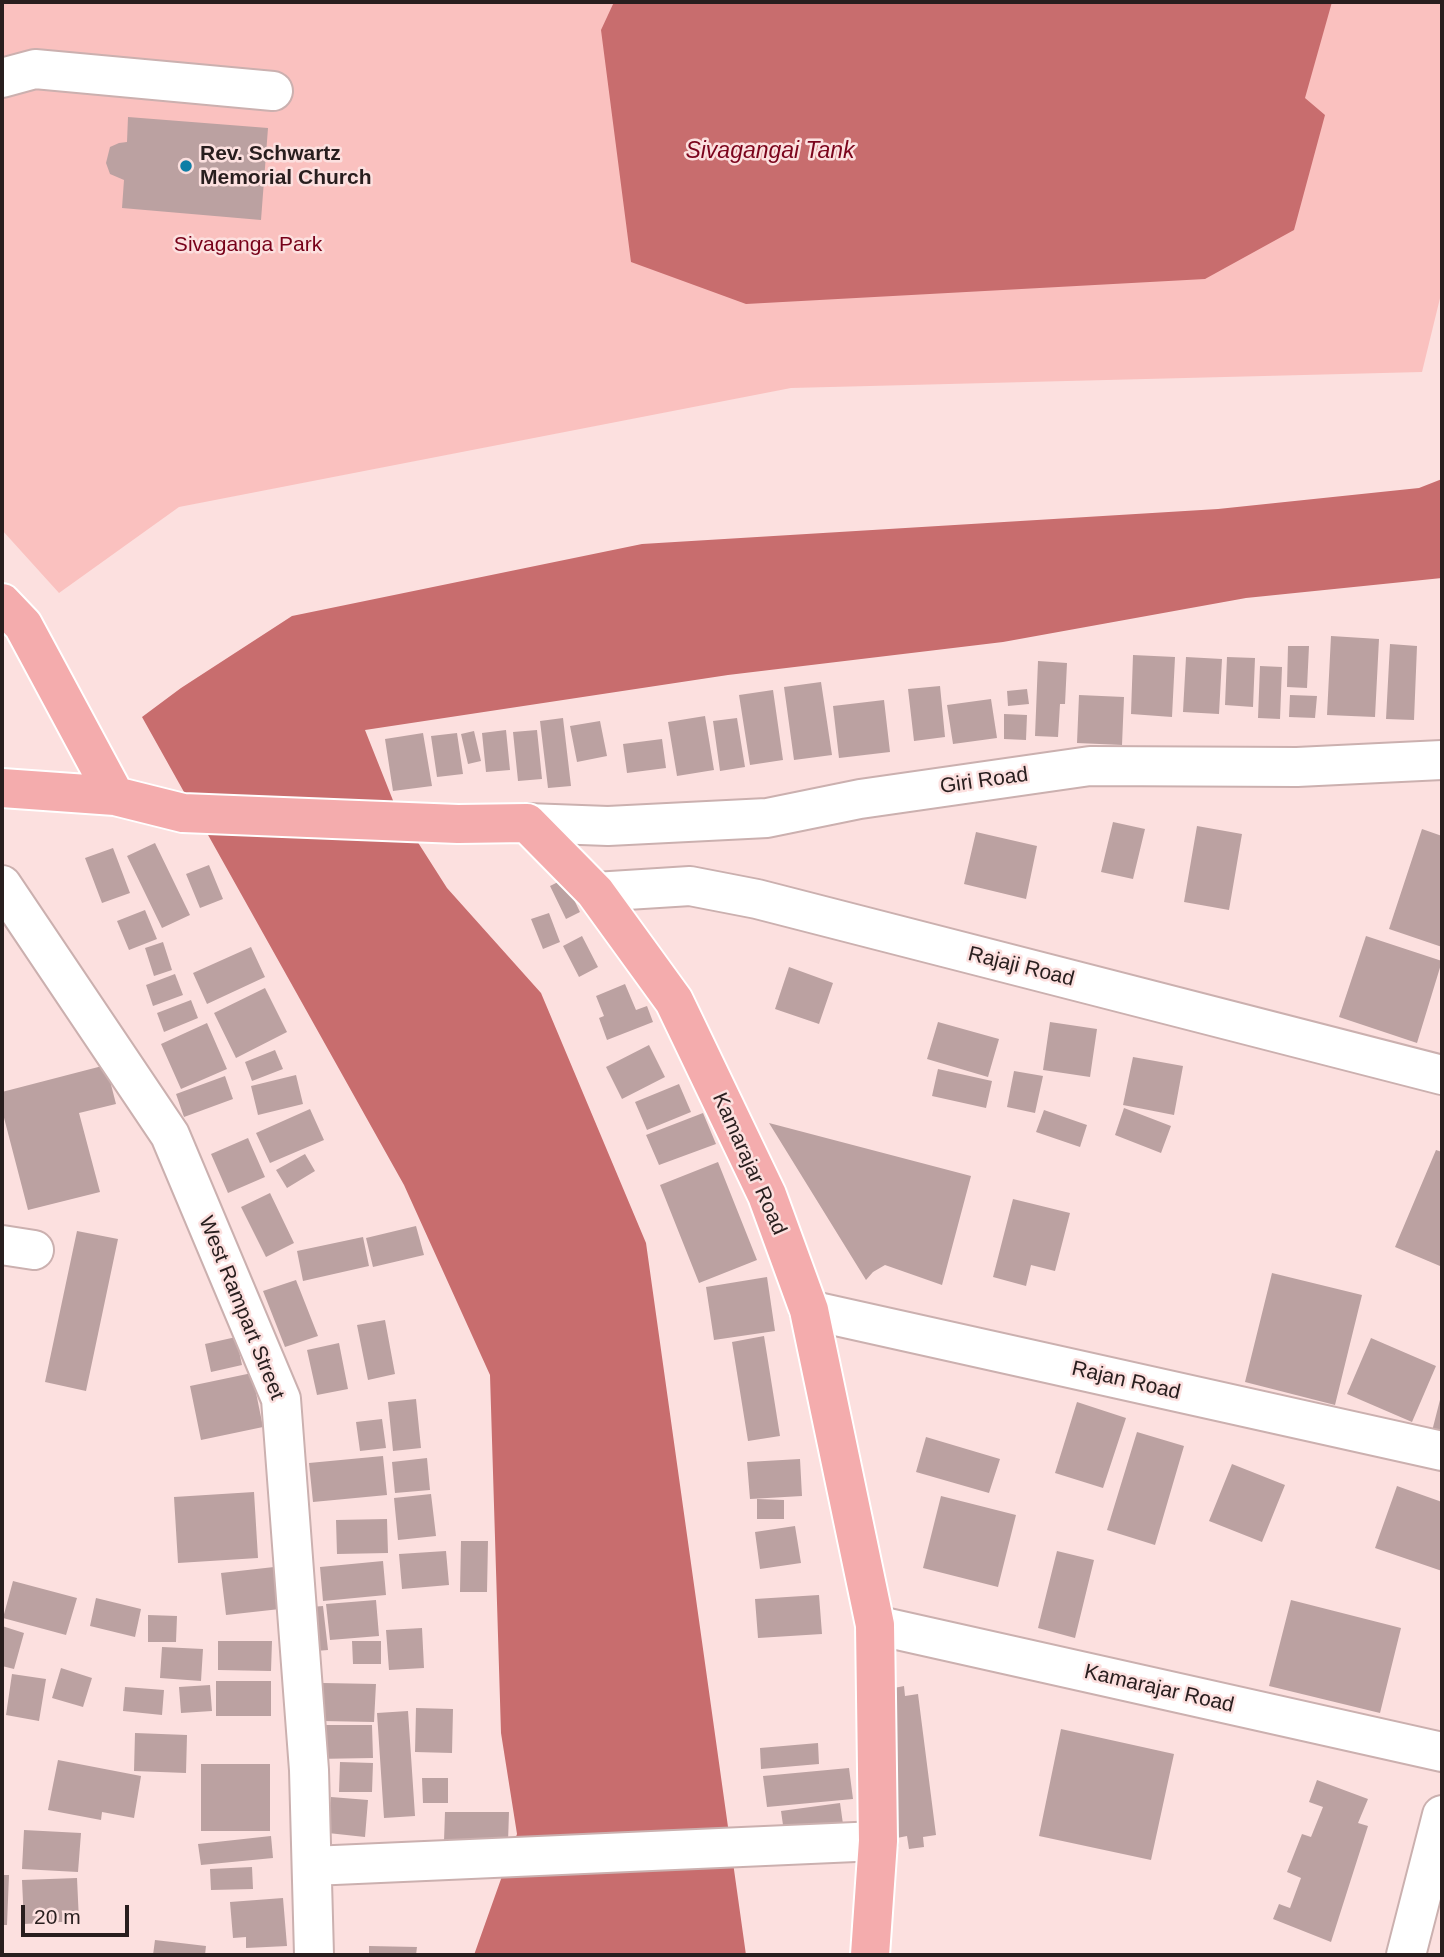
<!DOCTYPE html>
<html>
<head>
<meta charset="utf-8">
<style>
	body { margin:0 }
	#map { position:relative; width:1444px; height:1957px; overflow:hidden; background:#fce0df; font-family:Arial,sans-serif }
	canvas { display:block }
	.frame { position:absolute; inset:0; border:4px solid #281e1e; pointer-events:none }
	.scale { position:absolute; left:21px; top:1905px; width:108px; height:32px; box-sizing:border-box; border:4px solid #281e1e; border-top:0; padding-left:9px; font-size:21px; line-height:24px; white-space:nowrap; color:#281e1e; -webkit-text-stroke:5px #fce0df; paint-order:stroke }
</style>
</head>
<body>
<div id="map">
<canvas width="1444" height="1957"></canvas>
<div class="frame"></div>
<div class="scale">20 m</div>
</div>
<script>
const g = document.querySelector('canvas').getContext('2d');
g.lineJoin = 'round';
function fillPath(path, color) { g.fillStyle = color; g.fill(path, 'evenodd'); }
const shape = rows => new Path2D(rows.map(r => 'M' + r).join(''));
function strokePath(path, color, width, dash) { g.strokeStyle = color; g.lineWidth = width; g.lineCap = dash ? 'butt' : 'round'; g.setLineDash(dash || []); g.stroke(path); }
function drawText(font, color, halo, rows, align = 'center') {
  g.font = font + ' Arial,sans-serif'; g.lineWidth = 5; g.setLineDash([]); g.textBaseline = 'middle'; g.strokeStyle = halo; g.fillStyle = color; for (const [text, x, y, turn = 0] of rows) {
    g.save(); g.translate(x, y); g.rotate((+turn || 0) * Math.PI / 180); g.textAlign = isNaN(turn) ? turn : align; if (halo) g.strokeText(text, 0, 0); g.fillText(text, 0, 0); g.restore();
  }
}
const green = shape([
	[2,2,1442,2,1442,290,1422,372,791,388,179,507,59,593,2,530]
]);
const water = shape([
	[614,2,1332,2,1305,98,1325,115,1294,230,1205,279,746,304,631,262,601,30],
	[1442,479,1442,578,1246,598,1003,642,728,675,365,730,396,808,447,888,541,993,646,1243,746,1955,474,1955,517,1834,501,1733,490,1375,404,1185,142,717,181,688,292,616,642,544,1218,509,1419,488]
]);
const building = shape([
	[128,117,268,128,261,220,122,208,124,180,110,174,106,163,110,147,119,143,127,142],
	[1331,636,1379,639,1375,717,1327,715],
	[1390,644,1417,646,1414,720,1386,719],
	[1288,646,1309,646,1307,688,1287,687],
	[1133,655,1175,657,1172,717,1131,714],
	[1186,657,1222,659,1219,714,1183,712],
	[1227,657,1255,658,1253,707,1225,705],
	[1038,661,1067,663,1065,704,1060,704,1058,737,1035,736],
	[1260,666,1282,667,1280,719,1258,718],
	[821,682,832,755,794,760,784,687],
	[940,686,945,737,914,741,908,689],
	[1027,689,1029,704,1008,706,1007,691],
	[773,690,783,760,750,765,739,695],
	[1079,695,1124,697,1122,745,1077,743],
	[1290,695,1317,696,1315,718,1289,717],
	[991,699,997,738,953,744,947,705],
	[884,700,890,752,839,758,833,706],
	[1004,714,1027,715,1026,740,1004,739],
	[705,716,714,770,677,776,668,722],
	[563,718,571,786,548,788,540,721],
	[737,718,745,767,720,771,713,721],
	[600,721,607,756,577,762,570,726],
	[506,730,510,770,486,772,482,733],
	[537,730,542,779,518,781,513,732],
	[474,731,481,761,468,764,461,734],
	[423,733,432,786,393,791,385,739],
	[457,733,463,774,437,777,431,736],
	[662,739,666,768,627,773,623,744],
	[1113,822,1145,829,1133,879,1101,872],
	[1197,826,1242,834,1229,910,1184,902],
	[1422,829,1442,836,1442,947,1389,929],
	[976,832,1037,846,1026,899,964,884],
	[155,843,190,915,162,928,127,856],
	[113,848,130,893,102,903,85,858],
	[209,865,223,899,200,908,186,874],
	[564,879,580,912,566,919,550,886],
	[145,910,157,939,129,950,117,921],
	[549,913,560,942,543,949,531,919],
	[582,936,598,967,579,977,563,946],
	[1366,936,1442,961,1417,1043,1339,1017],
	[163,942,172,970,154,976,145,948],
	[251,947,265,977,207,1004,193,973],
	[789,967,833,983,819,1024,775,1009],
	[175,974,183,995,153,1006,146,985],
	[625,984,636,1010,647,1006,653,1022,607,1040,599,1018,604,1016,596,996],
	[265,988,287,1032,236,1058,214,1013],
	[191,1000,198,1018,164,1032,157,1013],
	[938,1022,999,1039,988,1077,927,1059],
	[1050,1022,1097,1029,1090,1077,1043,1070],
	[207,1023,227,1069,181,1089,161,1044],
	[649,1045,665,1077,622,1099,606,1067],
	[275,1050,283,1069,252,1081,245,1062],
	[1133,1057,1183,1066,1174,1115,1123,1105],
	[106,1065,116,1104,79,1113,100,1192,28,1210,2,1110,2,1092],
	[938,1069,992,1081,986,1108,932,1096],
	[1014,1071,1043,1076,1035,1113,1007,1107],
	[296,1075,303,1104,258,1115,251,1086],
	[225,1076,233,1099,184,1117,176,1094],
	[679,1084,691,1112,647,1130,635,1102],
	[1124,1108,1171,1126,1161,1153,1115,1135],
	[310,1109,324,1140,270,1163,256,1133],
	[1044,1110,1087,1125,1080,1147,1036,1132],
	[703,1113,716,1144,659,1165,646,1135],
	[769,1123,971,1176,942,1285,885,1265,873,1272,866,1280],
	[248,1138,265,1177,228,1193,211,1154],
	[1436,1150,1442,1152,1442,1260,1440,1266,1395,1247],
	[305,1154,315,1171,287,1188,276,1170],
	[718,1162,757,1260,699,1283,660,1185],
	[270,1193,294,1243,266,1257,241,1207],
	[1013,1199,1070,1213,1055,1271,1031,1265,1026,1286,993,1277],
	[416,1226,424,1255,373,1267,366,1238],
	[77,1231,118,1239,86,1391,45,1382],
	[363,1237,369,1266,303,1281,297,1251],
	[1272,1273,1362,1295,1335,1405,1245,1382],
	[767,1277,775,1331,714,1340,706,1287],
	[296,1280,318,1336,285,1347,263,1291],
	[385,1320,395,1374,368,1380,357,1325],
	[764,1336,780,1436,748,1441,732,1342],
	[236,1337,242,1365,211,1372,205,1344],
	[1371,1338,1436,1366,1412,1422,1347,1394],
	[339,1343,348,1389,317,1395,307,1350],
	[252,1373,263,1427,201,1440,190,1386],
	[1441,1396,1442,1396,1442,1437,1431,1435],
	[416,1399,421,1448,393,1451,388,1402],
	[1077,1402,1126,1418,1103,1488,1055,1473],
	[382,1419,386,1448,360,1451,356,1422],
	[1137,1432,1184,1446,1155,1545,1107,1530],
	[926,1437,1000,1459,989,1493,916,1472],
	[383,1456,387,1495,313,1502,309,1463],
	[427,1458,430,1490,395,1493,392,1462],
	[800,1459,802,1496,750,1499,747,1462],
	[1232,1464,1285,1485,1262,1542,1209,1521],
	[1397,1486,1442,1502,1442,1571,1375,1548],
	[254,1492,258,1558,178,1563,174,1497],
	[431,1494,436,1536,398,1540,394,1498],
	[941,1496,1016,1515,998,1587,923,1568],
	[757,1499,784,1500,784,1519,757,1519],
	[387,1519,388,1553,337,1554,336,1520],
	[795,1526,801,1563,760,1569,755,1532],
	[461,1541,488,1541,487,1592,460,1592],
	[446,1551,449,1585,402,1589,399,1554],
	[1057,1551,1094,1560,1075,1638,1038,1628],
	[383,1561,386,1595,323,1601,320,1567],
	[274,1567,280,1609,226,1615,221,1573],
	[13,1581,77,1598,66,1635,3,1618],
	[819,1595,822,1634,758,1638,755,1599],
	[96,1598,141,1609,135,1637,90,1626],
	[376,1600,379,1636,330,1640,326,1604],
	[1291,1600,1401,1628,1380,1713,1269,1686],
	[323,1606,328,1650,304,1652,299,1608],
	[148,1615,177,1616,176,1642,148,1642],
	[2,1626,24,1633,14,1669,2,1666],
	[422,1628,424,1668,389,1670,386,1630],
	[218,1641,272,1641,271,1671,218,1670],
	[352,1641,381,1641,381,1664,353,1664],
	[162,1647,203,1649,201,1681,160,1678],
	[61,1668,92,1678,83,1707,52,1698],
	[12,1674,46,1679,39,1721,6,1715],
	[216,1681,271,1681,271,1716,216,1716],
	[323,1683,376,1684,374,1722,322,1721],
	[210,1685,212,1711,181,1713,179,1687],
	[904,1686,905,1696,918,1694,936,1835,923,1837,924,1847,909,1849,907,1836,897,1838,889,1689],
	[125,1687,164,1690,162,1715,123,1711],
	[416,1708,453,1709,452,1753,415,1752],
	[408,1711,415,1816,384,1818,377,1713],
	[315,1725,372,1725,373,1758,315,1759],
	[1061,1729,1174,1754,1151,1860,1039,1836],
	[135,1733,187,1735,186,1773,134,1771],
	[818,1743,819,1764,761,1769,760,1748],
	[58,1760,141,1776,134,1818,102,1812,101,1820,48,1810],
	[340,1762,373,1763,372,1792,339,1792],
	[201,1764,270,1764,270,1831,201,1831],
	[849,1768,853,1799,767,1807,763,1776],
	[422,1778,448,1778,448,1803,423,1803],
	[1317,1780,1368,1799,1358,1823,1368,1826,1331,1942,1273,1919,1279,1904,1290,1908,1301,1878,1287,1872,1302,1834,1311,1837,1323,1807,1309,1802],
	[331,1797,368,1800,365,1837,328,1833],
	[840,1803,843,1824,784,1832,781,1811],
	[445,1812,509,1812,508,1842,444,1841],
	[24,1830,81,1833,78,1872,22,1869],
	[271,1836,273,1858,201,1865,198,1844],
	[252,1867,253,1889,211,1890,210,1869],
	[2,1875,9,1875,7,1925,2,1925],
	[77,1878,79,1921,24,1924,22,1880],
	[283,1898,287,1946,246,1948,246,1937,233,1938,230,1902],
	[155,1940,206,1946,205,1955,153,1955],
	[369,1946,417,1947,416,1955,369,1955]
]);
const minor = shape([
	[2,78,35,69,273,91],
	[527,823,608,826,767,818,860,799,1090,766,1297,767,1442,760],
	[2,885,170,1135,281,1399,309,1770,314,1955],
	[595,892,690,886,757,899,1442,1075],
	[2,1245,34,1250],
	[809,1310,1442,1451],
	[875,1625,1442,1752],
	[312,1866,878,1841],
	[1406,1955,1442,1815]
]);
const major = shape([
	[2,603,23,625,115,796],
	[2,788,115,796,183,813,458,824,527,823,595,892,674,1001,767,1195,809,1310,875,1625,878,1841,870,1955]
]);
const markers = [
	[186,166,7,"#0e7ea6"]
];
const poiNames = [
	["Rev. Schwartz",200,154],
	["Memorial Church",200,178]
];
const parkNames = [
	["Sivaganga Park",248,245]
];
const streetNames = [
	["Giri Road",984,781,-8],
	["Rajaji Road",1021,967,14],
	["Kamarajar Road",749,1164,66],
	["West Rampart Street",241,1308,68],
	["Rajan Road",1126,1381,13],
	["Kamarajar Road",1159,1689,13]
];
const waterNames = [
	["Sivagangai Tank",770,152]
];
fillPath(green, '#fac1bf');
fillPath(water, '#c86d6e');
fillPath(building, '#bba1a1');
strokePath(minor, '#cbb0af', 42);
strokePath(major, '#fff', 42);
strokePath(minor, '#fff', 38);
strokePath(major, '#f4acad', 38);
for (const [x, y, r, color] of markers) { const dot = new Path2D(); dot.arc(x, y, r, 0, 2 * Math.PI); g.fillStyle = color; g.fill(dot); strokePath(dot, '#fce0df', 2.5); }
drawText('bold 21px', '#281e1e', '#fce0df', poiNames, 'left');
drawText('21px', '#770019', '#fce0df', parkNames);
drawText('21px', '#281e1e', '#fce0df', streetNames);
drawText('italic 23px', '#7b041c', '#fce0df', waterNames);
</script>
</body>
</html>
